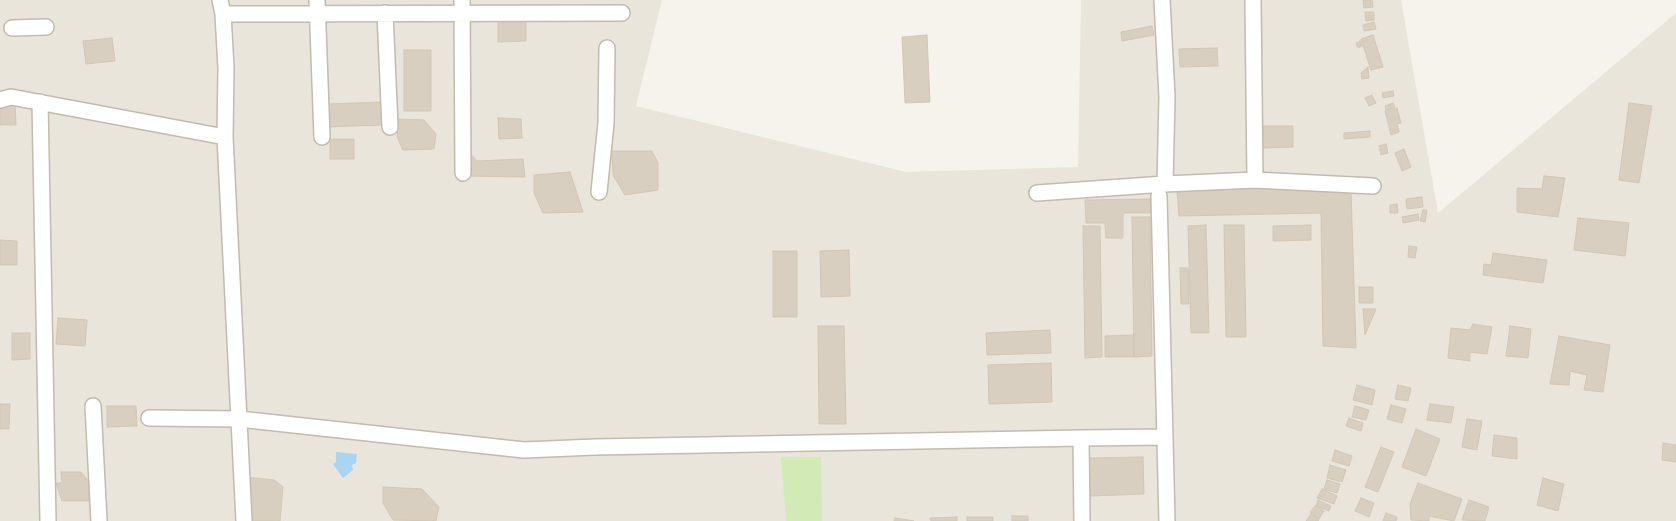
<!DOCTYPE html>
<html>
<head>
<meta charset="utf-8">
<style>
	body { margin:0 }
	canvas { display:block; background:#f6f3ec }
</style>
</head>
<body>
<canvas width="1676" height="521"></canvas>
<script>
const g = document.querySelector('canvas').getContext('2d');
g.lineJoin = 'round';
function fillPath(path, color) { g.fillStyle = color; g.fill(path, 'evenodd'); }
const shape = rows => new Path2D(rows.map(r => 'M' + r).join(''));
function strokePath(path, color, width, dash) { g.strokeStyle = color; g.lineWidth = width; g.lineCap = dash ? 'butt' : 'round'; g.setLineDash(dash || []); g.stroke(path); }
const residential = shape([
	[0,0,662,0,636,106,906,172,1078,167,1081,0,1401,0,1438,213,1676,13,1676,521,0,521]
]);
const green = shape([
	[781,457,821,457,822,521,786,521]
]);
const water = shape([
	[336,452,357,454,356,463,352,465,353,470,343,478,333,464,336,462]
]);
const building = shape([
	[1363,0,1372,0,1373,7,1364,8,1363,0],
	[1365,12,1374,12,1374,20,1366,21,1365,12],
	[526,19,526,41,498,42,498,20,526,19],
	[1374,22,1376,29,1364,31,1363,25,1374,22],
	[1152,26,1154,35,1122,41,1121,32,1152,26],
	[927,35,930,102,905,103,902,37,927,35],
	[1373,35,1383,67,1371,70,1361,39,1373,35],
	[112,38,115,61,86,64,83,41,112,38],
	[1360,41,1362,46,1358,48,1356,43,1360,41],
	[1217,48,1218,66,1180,67,1179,49,1217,48],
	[404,50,431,50,431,111,404,111,404,50],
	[1368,67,1369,78,1362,79,1361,73,1368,67],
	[1393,91,1394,96,1383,98,1382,93,1393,91],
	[1372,95,1376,103,1369,106,1365,98,1372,95],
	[383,102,382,125,326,127,328,104,383,102],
	[15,103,16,125,0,125,0,104,15,103],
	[1393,103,1395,107,1386,110,1385,106,1393,103],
	[1629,103,1652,106,1639,183,1619,180,1629,103],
	[1397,108,1401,123,1397,124,1399,132,1391,135,1385,111,1397,108],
	[498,118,521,119,522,138,499,139,498,118],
	[399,119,424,120,436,134,434,149,403,150,397,137,399,119],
	[1263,126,1293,126,1293,147,1263,148,1263,126],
	[1370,131,1370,137,1344,139,1344,133,1370,131],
	[330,139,354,139,354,159,330,159,330,139],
	[1386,144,1388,153,1381,155,1379,146,1386,144],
	[466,149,477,161,523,159,525,177,466,176,466,149],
	[1404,149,1411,167,1402,171,1395,153,1404,149],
	[612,151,652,151,658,163,658,190,625,195,613,175,612,151],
	[570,172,583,212,543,213,534,193,534,175,570,172],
	[1544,176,1565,178,1558,217,1517,212,1517,188,1542,189,1544,176],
	[1256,186,1351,191,1356,348,1323,346,1321,213,1179,216,1177,190,1256,186],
	[1422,197,1423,207,1407,209,1406,199,1422,197],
	[1150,199,1151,213,1123,213,1123,238,1106,238,1105,223,1086,223,1085,200,1150,199],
	[1397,204,1398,213,1390,213,1390,205,1397,204],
	[1423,210,1427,210,1425,222,1420,221,1423,210],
	[1418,214,1419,220,1403,223,1402,217,1418,214],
	[1132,217,1150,217,1152,356,1134,357,1132,217],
	[1578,218,1629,223,1625,256,1574,250,1578,218],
	[1206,225,1209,333,1191,333,1188,226,1206,225],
	[1224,225,1244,225,1246,337,1226,337,1224,225],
	[1311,225,1311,240,1273,241,1273,226,1311,225],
	[1083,226,1100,226,1102,357,1085,358,1083,226],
	[0,240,17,241,17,265,0,265,0,240],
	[1409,246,1417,247,1415,258,1408,257,1409,246],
	[849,250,850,296,821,297,820,251,849,250],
	[773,251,797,251,797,317,773,317,773,251],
	[1493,253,1547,260,1543,283,1483,275,1484,264,1491,265,1493,253],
	[1180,268,1188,268,1189,304,1181,304,1180,268],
	[1359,287,1373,287,1373,303,1359,303,1359,287],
	[1363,309,1376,309,1365,335,1363,309],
	[58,318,87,320,85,346,56,344,58,318],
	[1473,324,1492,327,1487,354,1470,352,1470,361,1448,358,1451,328,1470,330,1473,324],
	[818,326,844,326,846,424,819,424,818,326],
	[1510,326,1531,329,1528,358,1506,356,1510,326],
	[1050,330,1051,353,987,355,986,333,1050,330],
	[12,333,30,333,30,359,12,360,12,333],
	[1134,335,1134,357,1105,357,1105,336,1134,335],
	[1559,336,1610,345,1603,392,1584,390,1587,375,1570,371,1569,385,1550,384,1559,336],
	[1051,363,1052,402,989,404,988,365,1051,363],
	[1357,385,1375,390,1372,405,1353,400,1357,385],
	[1398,385,1411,388,1408,401,1395,399,1398,385],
	[0,404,10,404,9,429,0,429,0,404],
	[1430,404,1454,407,1451,423,1427,420,1430,404],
	[1391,405,1406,409,1402,423,1387,419,1391,405],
	[107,406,136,406,137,426,107,427,107,406],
	[1355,406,1369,410,1366,420,1352,417,1355,406],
	[1349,418,1363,423,1361,431,1346,426,1349,418],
	[1467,419,1482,421,1477,450,1462,447,1467,419],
	[1416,429,1440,439,1426,476,1402,467,1416,429],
	[1494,435,1517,438,1517,459,1492,456,1494,435],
	[1663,443,1676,445,1676,462,1662,460,1663,443],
	[1381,447,1394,452,1378,492,1365,487,1381,447],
	[1335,450,1352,456,1349,466,1332,461,1335,450],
	[1143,457,1144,494,1090,496,1089,458,1143,457],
	[1330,465,1346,470,1342,482,1327,478,1330,465],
	[61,472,81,472,89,482,90,501,62,501,56,483,62,483,61,472],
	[244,477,274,480,283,487,280,521,247,521,244,477],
	[1543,478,1564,484,1558,511,1537,505,1543,478],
	[1327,480,1340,484,1337,493,1324,489,1327,480],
	[1418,483,1462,499,1454,521,1429,516,1429,521,1411,520,1410,504,1418,483],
	[383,487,422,489,439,507,436,521,393,520,383,503,383,487],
	[1322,489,1337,496,1334,504,1317,498,1322,489],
	[1361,498,1374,503,1369,517,1355,511,1361,498],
	[1318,500,1331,506,1329,511,1316,506,1318,500],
	[1469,500,1489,507,1485,521,1462,520,1469,500],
	[1315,506,1324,511,1319,519,1310,512,1315,506],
	[1386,513,1397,517,1396,521,1383,521,1386,513],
	[1311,514,1319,520,1318,521,1306,521,1311,514],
	[1012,516,1028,516,1028,521,1012,521,1012,516],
	[957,517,957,521,931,521,930,518,957,517],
	[967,517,993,517,993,521,967,521,967,517],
	[895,518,914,521,894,521,895,518]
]);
const minor = shape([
	[220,0,223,14,226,68,225,137,244,521],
	[317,0,322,137],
	[462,0,463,173],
	[1162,0,1167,97,1165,184],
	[1253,0,1255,180],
	[385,13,390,127],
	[223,14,622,13],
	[12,28,46,27],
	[0,100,11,97,225,137],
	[40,102,48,521],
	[599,192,606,123,607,48],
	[1037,193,1165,184,1255,180,1373,186],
	[1159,196,1167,521],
	[93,406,99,521],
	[149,418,239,419,524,450,595,447,1081,438],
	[1082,521,1081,438,1165,437]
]);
fillPath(residential, '#eae5da');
fillPath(green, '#d2eab5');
fillPath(water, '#a9d4f2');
fillPath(building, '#d8cfc1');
strokePath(building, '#d3c7b4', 1);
strokePath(minor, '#c2bbae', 18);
strokePath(minor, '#fff', 15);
</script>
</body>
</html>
